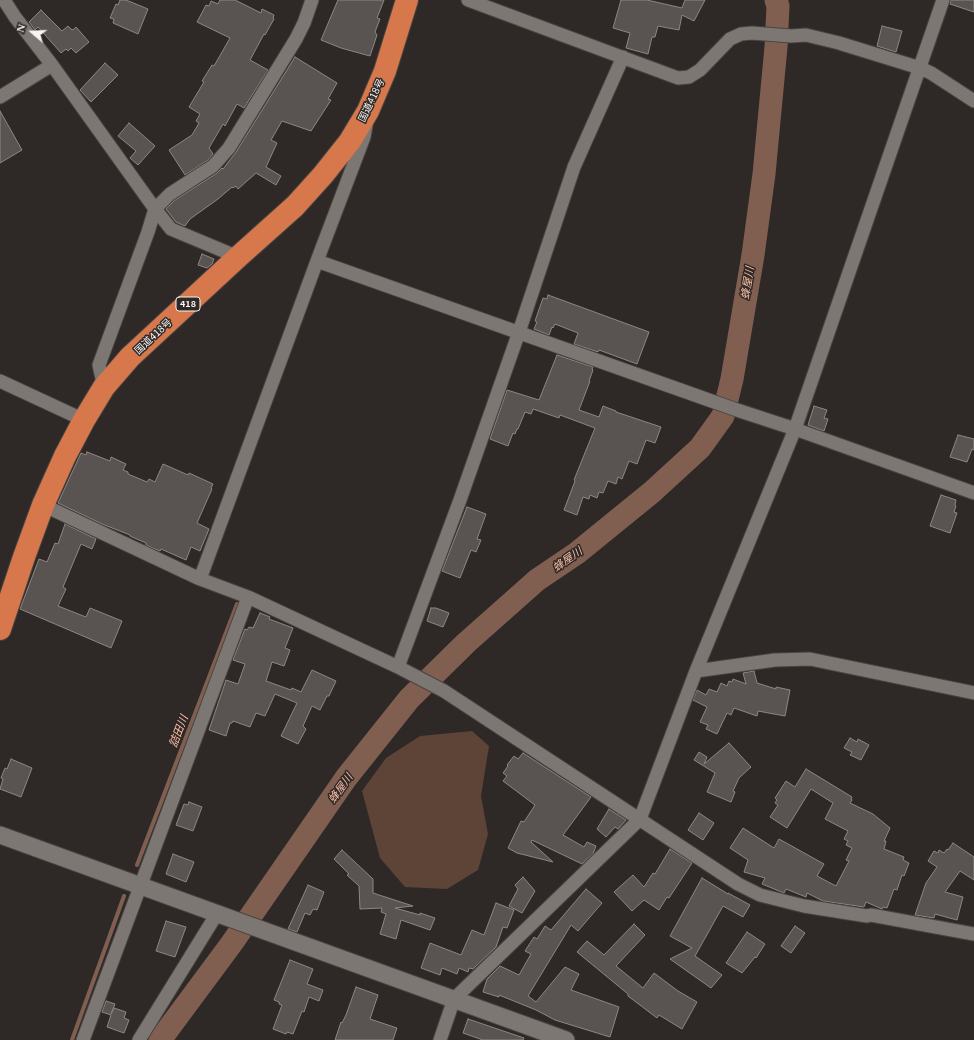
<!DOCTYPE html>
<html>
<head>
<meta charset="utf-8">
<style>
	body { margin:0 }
	#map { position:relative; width:974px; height:1040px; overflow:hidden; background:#2e2927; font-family:Georgia,serif }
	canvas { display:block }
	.north { position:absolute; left:12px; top:12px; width:40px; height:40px; -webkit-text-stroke:3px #2e2927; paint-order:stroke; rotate:289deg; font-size:11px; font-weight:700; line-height:16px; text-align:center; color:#f7f4f3 }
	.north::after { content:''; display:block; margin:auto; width:14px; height:18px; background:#f7f4f3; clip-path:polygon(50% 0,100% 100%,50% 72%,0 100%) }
</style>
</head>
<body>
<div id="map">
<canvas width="974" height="1040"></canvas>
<div class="north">N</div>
</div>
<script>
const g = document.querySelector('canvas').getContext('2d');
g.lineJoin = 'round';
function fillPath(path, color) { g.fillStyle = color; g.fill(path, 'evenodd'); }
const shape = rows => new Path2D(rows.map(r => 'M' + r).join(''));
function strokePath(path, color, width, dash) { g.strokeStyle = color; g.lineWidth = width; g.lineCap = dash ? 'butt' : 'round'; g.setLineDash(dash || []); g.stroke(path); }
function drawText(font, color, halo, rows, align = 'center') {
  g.font = font + ' Georgia,"Noto Sans JP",serif'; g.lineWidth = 3; g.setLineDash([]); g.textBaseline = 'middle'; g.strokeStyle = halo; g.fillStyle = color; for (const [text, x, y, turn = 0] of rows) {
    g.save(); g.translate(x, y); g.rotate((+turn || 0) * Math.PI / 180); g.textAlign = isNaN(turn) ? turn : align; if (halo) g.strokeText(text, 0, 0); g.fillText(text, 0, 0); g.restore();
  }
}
const green = shape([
	[472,731,489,746,481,796,488,834,478,870,447,889,405,887,380,858,362,791,386,758,420,736]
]);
const stream = shape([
	[137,865,237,604],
	[72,1040,124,896]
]);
const river = shape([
	[160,1040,232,943,346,778,409,699,466,643,537,580,577,553,652,492,700,448,723,416,732,379,753,255,764,174,776,47,778,6,776,0]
]);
const building = shape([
	[120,0,126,0,148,9,138,34,113,23,114,19,110,18,116,4,118,5,120,0],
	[220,0,235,0,261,13,262,9,274,15,273,18,274,19,265,35,264,34,250,60,268,70,244,108,237,104,225,126,223,124,209,148,213,154,208,160,185,175,169,150,192,135,199,123,196,121,200,114,189,107,204,82,202,81,212,65,214,66,230,38,197,22,206,5,209,6,211,1,218,4,220,0],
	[338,0,384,0,377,18,380,19,375,32,377,35,370,56,341,48,321,40,338,0],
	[621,0,647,0,682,8,685,0,705,0,694,21,682,15,679,30,658,26,655,37,652,37,648,54,626,48,630,33,613,28,621,0],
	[951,0,974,0,974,12,950,4,951,0],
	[41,10,62,31,68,26,71,29,73,30,76,27,89,42,76,53,71,48,68,51,66,49,61,53,38,27,35,30,29,22,41,10],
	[882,26,902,31,896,52,877,46,882,26],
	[295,57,337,83,328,99,331,100,311,131,282,121,271,140,277,143,266,167,281,176,276,185,256,173,238,189,236,186,233,188,232,187,218,199,190,219,185,226,176,222,166,209,175,200,217,173,222,168,223,169,236,152,295,57],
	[105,63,118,75,91,102,80,90,105,63],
	[0,111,22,150,0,163,0,111],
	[129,123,155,146,138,165,130,158,136,151,118,136,129,123],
	[202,254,214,259,212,264,207,268,198,265,202,254],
	[548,295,649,332,637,364,599,350,598,352,574,344,578,333,555,324,553,328,552,327,549,335,534,329,537,322,535,321,543,298,547,299,548,295],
	[557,355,593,367,592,369,593,370,589,381,590,381,579,410,599,417,603,406,616,411,616,412,661,427,655,443,646,440,637,464,629,461,622,479,618,477,616,484,608,481,603,493,599,492,597,498,590,495,589,499,583,497,577,515,564,510,575,481,574,480,595,428,560,415,559,418,533,409,531,414,525,412,518,429,517,429,515,434,513,433,508,446,490,439,507,390,539,400,557,355],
	[814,406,827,410,824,418,828,419,824,431,808,425,814,406],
	[958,435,974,439,974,450,972,449,967,462,950,457,958,435],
	[87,452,110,461,111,457,126,464,123,470,128,472,128,474,147,482,149,479,155,482,163,464,188,475,189,473,213,484,211,488,212,489,197,523,209,529,200,551,191,547,186,560,161,549,160,551,152,548,146,545,146,543,130,536,130,535,102,524,58,503,81,453,86,455,87,452],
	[941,495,956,500,955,505,956,506,954,512,957,513,950,533,930,526,941,495],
	[467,507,486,514,477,539,481,540,476,552,471,550,460,578,442,571,467,507],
	[65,524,96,539,92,549,81,544,63,587,66,589,58,606,86,617,90,608,122,621,111,648,20,609,39,559,47,562,55,543,58,544,65,524],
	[431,608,436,608,449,613,443,627,427,621,431,608],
	[260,613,270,617,269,619,293,628,285,648,290,650,284,666,272,662,266,681,291,690,292,688,301,692,312,670,336,681,329,696,327,696,320,710,312,706,303,726,306,729,298,744,281,736,297,703,275,694,265,716,256,713,250,727,233,721,232,723,230,723,226,736,209,730,226,680,238,684,245,664,233,660,245,629,247,630,249,627,253,628,260,613],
	[754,671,757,683,776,689,776,687,790,690,785,716,758,711,757,716,734,708,731,715,727,713,717,734,706,729,708,725,700,722,707,707,693,700,697,690,706,695,709,689,717,692,721,683,727,686,729,681,732,682,733,679,746,684,743,673,754,671],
	[850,738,857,742,858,739,869,745,861,760,850,755,852,752,844,748,850,738],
	[729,743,751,767,739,778,733,791,735,792,731,802,707,792,715,773,694,760,699,752,707,757,704,764,729,743],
	[523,753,591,797,563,835,584,847,587,842,596,846,593,854,582,864,532,840,531,842,553,862,517,853,508,848,521,821,524,822,535,805,503,781,507,776,503,773,508,766,507,765,514,756,518,759,523,753],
	[11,759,32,768,21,797,0,789,3,779,1,778,5,768,7,769,11,759],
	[806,769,852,797,851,799,852,800,850,803,873,814,890,828,884,841,886,841,884,849,904,857,903,860,909,863,904,876,902,875,897,890,894,889,887,908,883,907,882,909,866,902,864,907,823,901,807,893,806,897,786,889,784,893,762,884,765,878,744,872,748,860,730,848,743,828,774,848,779,839,824,864,817,876,836,886,849,861,846,860,852,848,846,845,848,841,844,839,848,831,825,819,833,803,811,789,787,828,770,817,778,805,775,803,777,800,775,798,786,781,795,787,806,769],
	[189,802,202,807,193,831,176,825,184,804,188,805,189,802],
	[609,809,626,820,618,829,615,827,606,837,597,829,609,809],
	[699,813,714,823,703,840,688,830,699,813],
	[953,843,974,857,974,880,960,871,945,892,963,897,957,920,935,914,934,918,915,915,926,883,937,867,928,861,934,851,938,853,939,850,944,853,947,849,948,850,953,843],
	[670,849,692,863,669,898,667,897,659,910,644,900,632,911,614,892,633,875,644,887,653,873,655,874,670,849],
	[342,850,373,879,373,893,413,906,395,908,420,915,420,913,435,918,430,930,401,920,396,939,380,934,386,914,381,912,382,908,360,909,359,886,347,875,349,874,334,859,342,850],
	[173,854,194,862,186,882,166,874,173,854],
	[523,877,535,891,522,913,509,906,518,889,515,885,523,877],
	[702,878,728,894,728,893,750,905,743,917,723,906,695,956,722,975,711,988,670,959,692,948,670,936,702,878],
	[308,885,324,892,317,910,313,909,310,915,305,913,297,932,288,929,308,885],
	[586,889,602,903,578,931,571,925,528,996,536,1002,565,967,579,974,571,990,619,1007,610,1037,555,1020,536,1010,499,995,499,997,483,992,487,979,500,966,519,975,531,954,525,951,534,937,537,939,545,926,551,930,586,889],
	[496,903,514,910,507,928,503,927,496,947,473,969,469,968,468,972,459,968,457,974,442,968,440,975,421,968,430,943,461,955,472,930,484,935,496,903],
	[166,921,186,927,175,957,156,951,166,921],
	[634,924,645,935,616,966,643,988,654,973,678,991,697,1002,682,1029,659,1015,657,1018,628,996,628,994,577,952,587,941,604,955,634,924],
	[795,926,805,933,791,953,781,946,795,926],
	[747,932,765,944,756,958,755,957,742,973,726,963,747,932],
	[290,960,313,969,307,984,323,990,319,1001,309,997,304,1012,302,1011,293,1034,287,1032,286,1034,273,1029,282,1005,279,1004,279,1002,274,1000,290,960],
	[356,987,378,995,370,1019,397,1028,393,1040,335,1040,341,1022,342,1023,346,1015,356,987],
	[106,1001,115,1004,111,1014,114,1008,126,1012,124,1018,129,1020,124,1033,107,1027,111,1015,102,1012,106,1001],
	[468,1019,524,1038,523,1040,483,1040,463,1033,468,1019]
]);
const minor = shape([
	[4,0,15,17,52,65,155,209,171,229,238,257],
	[468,0,678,78,689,77,700,70,730,39,741,34,752,33,791,36,806,35,839,43,920,68,931,73,974,101],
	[0,97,52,65],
	[317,261,737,410,795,429,974,493],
	[0,381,84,420],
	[104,387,99,365,148,232,155,209,170,194,213,166,229,148,296,39,304,23,312,0],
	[43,505,200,579,248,597,398,667,444,691,738,884,760,895,804,906,867,916,871,915,974,934],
	[200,579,317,261,364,137,366,126],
	[398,667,460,500,519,332,574,167,623,57],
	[696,671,775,660,810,659,974,693],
	[83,1040,248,597],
	[139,1040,218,912],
	[440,1040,454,999,640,819,696,671,795,429,943,0]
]);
const tertiary = shape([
	[0,835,566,1040]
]);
const trunk = shape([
	[0,629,24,557,43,505,65,456,84,420,104,387,130,357,238,257,295,206,323,175,350,141,368,111,385,71,407,0]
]);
const shields = [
	[188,304,24]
];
const shieldNames = [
	["418",188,304]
];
const streetNames = [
	["国道418号",371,100,-64],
	["国道418号",153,336,-43]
];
const waterNames = [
	["蜂屋川",747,283,-81],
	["蜂屋川",567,559,-35],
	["詰田川",178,731,-69],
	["蜂屋川",340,788,-54]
];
fillPath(green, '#5e4337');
strokePath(stream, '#805f51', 4);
strokePath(river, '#805f51', 23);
fillPath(building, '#595451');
strokePath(building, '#8d8784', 1);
strokePath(minor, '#484442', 15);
strokePath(tertiary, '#484442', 19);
strokePath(trunk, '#484442', 24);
strokePath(minor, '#7d7774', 13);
strokePath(tertiary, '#7d7774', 17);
strokePath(trunk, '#d6784b', 22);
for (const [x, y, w] of shields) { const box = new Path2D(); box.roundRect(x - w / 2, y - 7, w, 14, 3); g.fillStyle = '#2e2927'; g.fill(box); strokePath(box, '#f7f4f3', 1); }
drawText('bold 9px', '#f7f4f3', null, shieldNames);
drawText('10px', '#f7f4f3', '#2e2927', streetNames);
drawText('italic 11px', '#fbbfa5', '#2e2927', waterNames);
</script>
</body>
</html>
